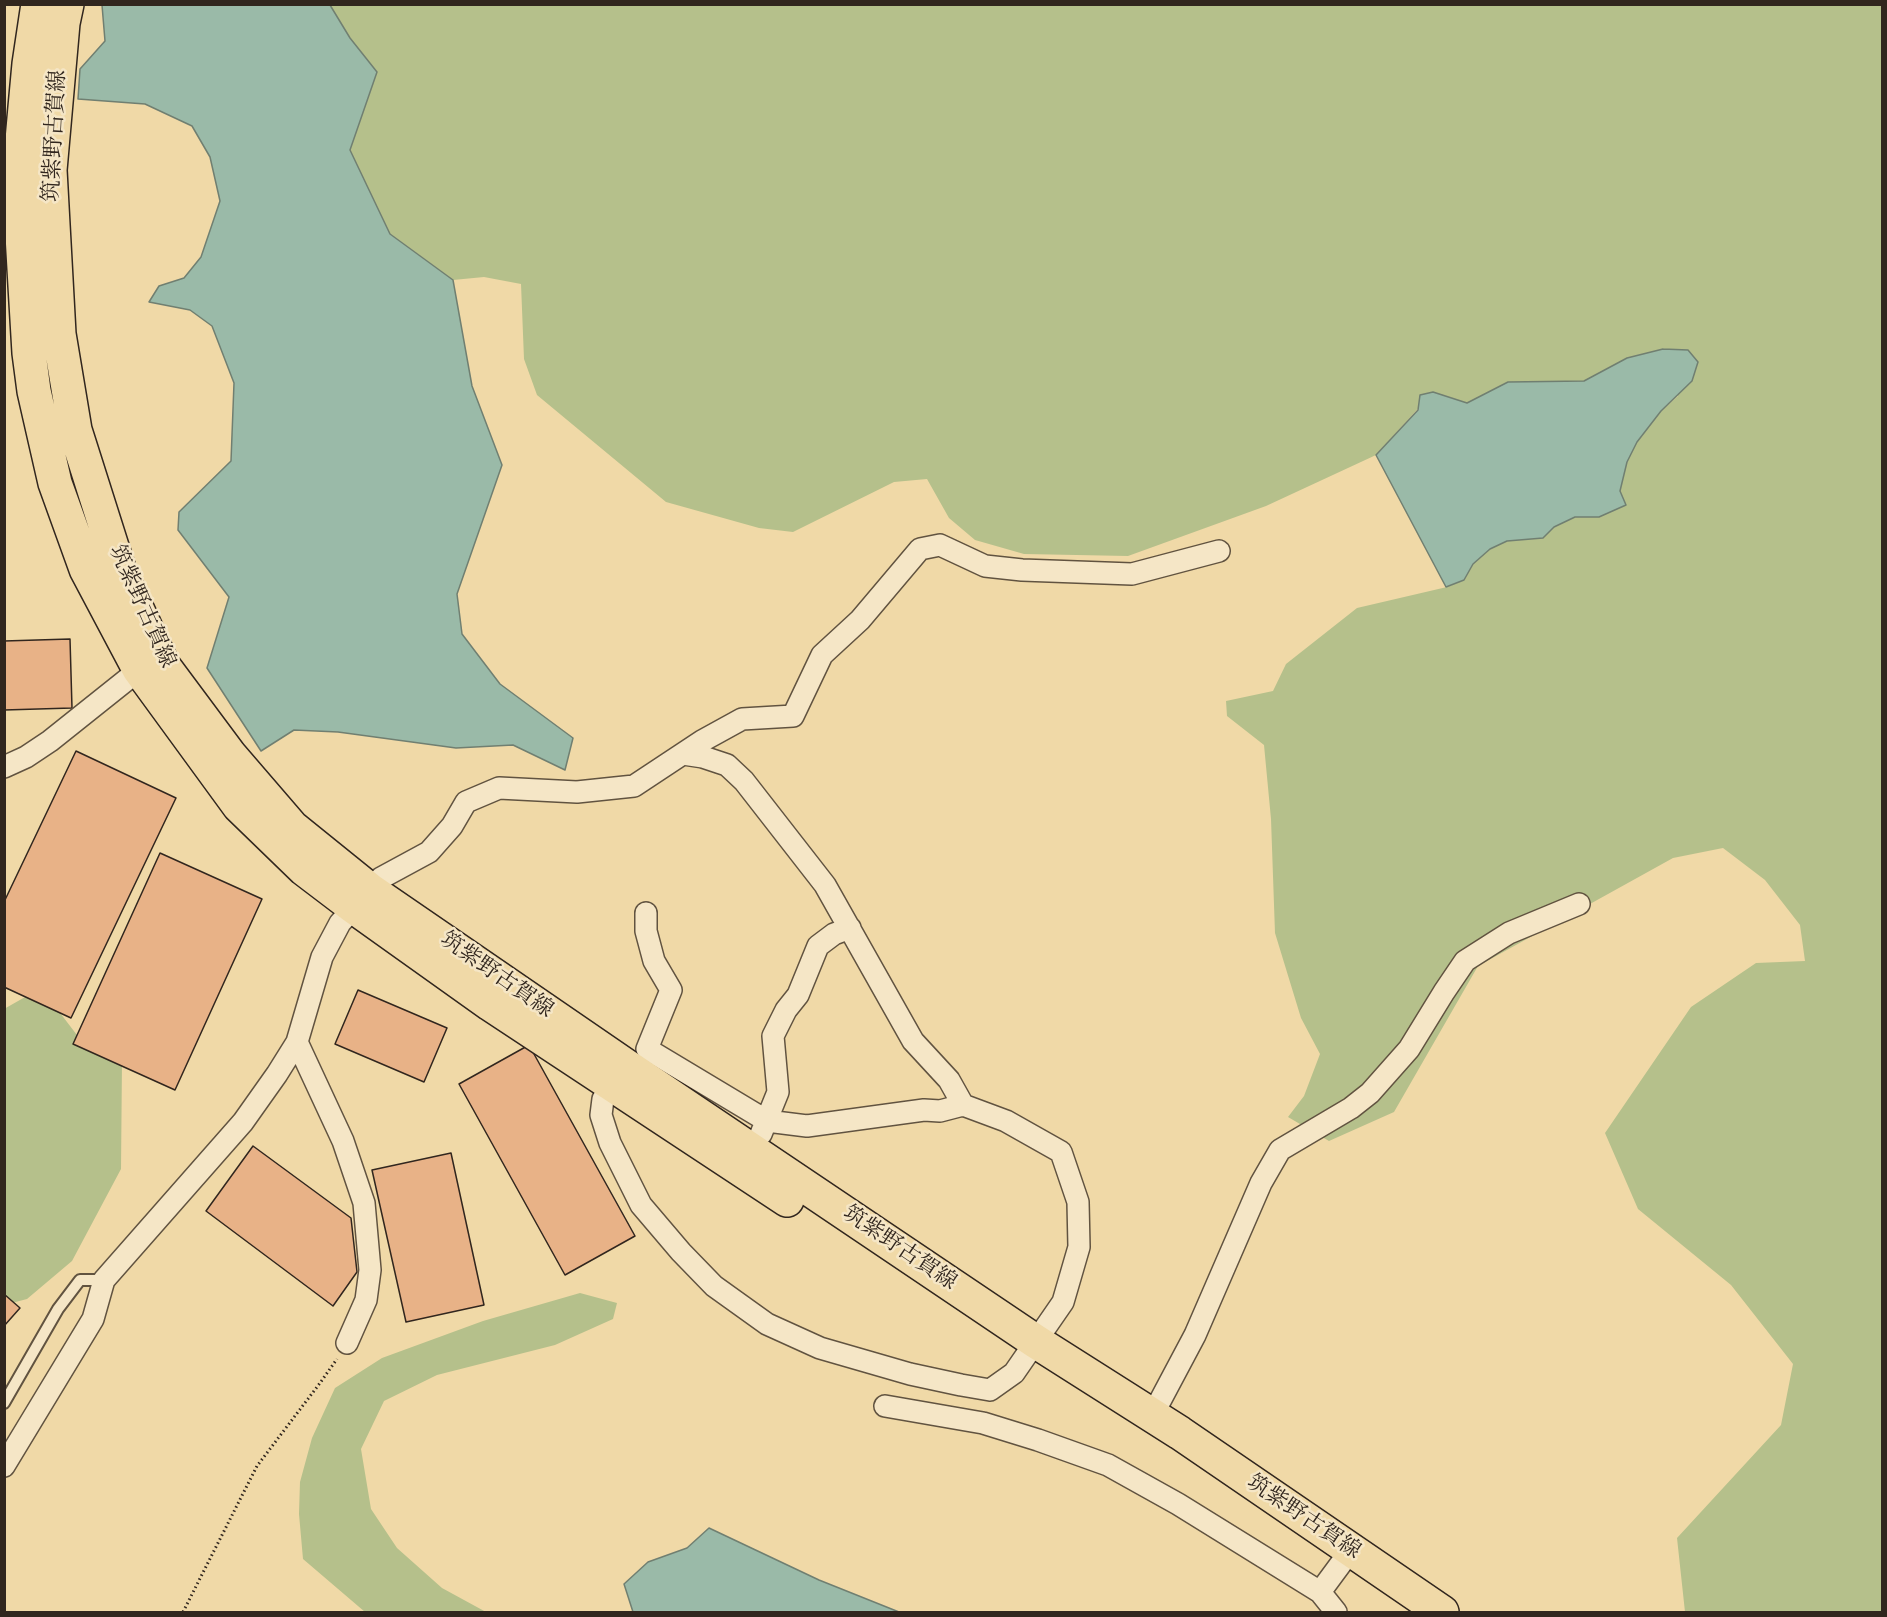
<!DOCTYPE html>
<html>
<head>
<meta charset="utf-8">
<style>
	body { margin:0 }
	#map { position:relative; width:1887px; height:1617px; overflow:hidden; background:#f0d9a7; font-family:"IM FELL Double Pica",serif }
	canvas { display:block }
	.frame { position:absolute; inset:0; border:6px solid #31261e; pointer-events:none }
</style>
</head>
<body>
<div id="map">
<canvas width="1887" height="1617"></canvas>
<div class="frame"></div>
</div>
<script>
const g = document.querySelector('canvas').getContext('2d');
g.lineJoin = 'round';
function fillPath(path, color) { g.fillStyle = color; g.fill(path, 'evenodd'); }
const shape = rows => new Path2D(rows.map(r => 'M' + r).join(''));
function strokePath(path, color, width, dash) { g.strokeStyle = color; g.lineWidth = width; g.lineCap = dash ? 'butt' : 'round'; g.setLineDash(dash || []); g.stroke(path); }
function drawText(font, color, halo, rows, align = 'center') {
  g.font = font + ' "IM FELL Double Pica","Noto Serif JP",serif'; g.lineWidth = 5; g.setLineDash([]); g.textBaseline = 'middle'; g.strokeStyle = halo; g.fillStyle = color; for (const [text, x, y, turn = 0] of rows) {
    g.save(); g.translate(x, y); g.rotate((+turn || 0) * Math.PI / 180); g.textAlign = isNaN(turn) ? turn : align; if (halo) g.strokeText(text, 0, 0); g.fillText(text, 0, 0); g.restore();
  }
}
const green = shape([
	[330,5,1882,5,1882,1612,1685,1612,1677,1538,1781,1425,1793,1364,1731,1285,1638,1209,1605,1133,1691,1007,1756,963,1805,961,1800,925,1765,880,1723,848,1673,858,1478,966,1394,1112,1329,1141,1288,1117,1304,1096,1320,1054,1301,1018,1275,933,1271,819,1264,745,1227,716,1226,701,1273,691,1286,664,1357,608,1447,587,1464,580,1473,564,1490,549,1507,541,1543,538,1554,527,1575,517,1599,517,1625,505,1620,491,1627,462,1637,442,1661,411,1678,396,1663,349,1628,358,1584,381,1508,382,1467,403,1433,392,1376,455,1266,506,1128,556,1024,554,975,540,949,518,927,479,894,482,793,532,759,528,666,502,537,395,524,359,521,284,484,277,453,280,390,234,349,150,377,72,350,38],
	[41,988,80,1039,122,1061,121,1169,72,1261,27,1299,4,1305,4,1009],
	[580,1293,617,1303,613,1319,555,1345,437,1375,384,1401,361,1449,371,1509,397,1548,442,1588,486,1612,365,1612,303,1559,299,1514,300,1482,312,1438,335,1388,382,1358,483,1321]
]);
const water = shape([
	[102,5,330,5,350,38,377,72,350,150,390,234,453,280,472,386,502,465,457,594,462,634,500,684,573,738,565,770,513,745,456,748,338,732,294,730,261,751,207,668,229,597,178,530,179,512,231,461,234,383,212,326,190,310,149,302,159,286,184,278,201,257,220,201,210,157,192,126,145,104,78,99,80,69,105,41,102,5],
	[1663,349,1688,350,1698,362,1692,381,1661,411,1637,442,1627,462,1620,491,1626,505,1599,517,1575,517,1554,527,1543,538,1507,541,1490,549,1473,564,1464,580,1446,587,1376,455,1418,410,1420,395,1433,392,1467,403,1508,382,1584,381,1627,358,1663,349],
	[709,1528,819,1580,899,1612,633,1612,624,1584,648,1562,687,1548,709,1528]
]);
const building = shape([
	[70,639,72,708,4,710,4,641,70,639],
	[76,751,176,798,71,1018,4,987,4,902,76,751],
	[160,853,262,899,175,1090,73,1044,160,853],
	[358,990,447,1028,424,1082,335,1044,358,990],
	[529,1045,635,1236,565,1275,459,1084,529,1045],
	[253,1146,351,1218,357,1272,333,1306,206,1211,253,1146],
	[451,1153,484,1305,406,1322,372,1170,451,1153],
	[4,1294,20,1308,4,1326,4,1294]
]);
const path = shape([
	[183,1612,257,1466,320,1383,337,1359]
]);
const lane = shape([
	[4,1403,58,1309,80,1280,104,1280]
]);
const street = shape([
	[683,754,703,757,727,765,744,781,825,885,913,1041,949,1080,963,1105],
	[4,767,26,757,50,741,149,662],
	[297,1042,343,1141,364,1203,370,1270,366,1300,347,1343],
	[619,1075,603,1099,601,1115,610,1143,641,1205,681,1252,714,1286,767,1324,820,1348,910,1374,961,1385,990,1390,1014,1373,1063,1302,1079,1247,1078,1202,1061,1152,1006,1121,963,1105,940,1111,924,1110,807,1126,767,1121,647,1049,671,990,654,961,646,931,646,913],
	[761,1134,778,1092,773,1036,786,1010,798,995,818,946,834,934,850,928],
	[885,1406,983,1423,1038,1440,1108,1465,1178,1504,1320,1592],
	[1152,1416,1195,1335,1261,1183,1280,1150,1351,1108,1370,1093,1409,1049,1444,992,1465,961,1509,933,1579,904],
	[4,1466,93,1319,104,1280,243,1122,277,1074,297,1042,322,957,340,923,381,878,429,852,452,826,466,802,499,788,577,792,634,786,702,741,742,719,793,716,822,655,860,620,920,549,940,545,985,566,1022,570,1132,574,1219,551],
	[1336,1612,1320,1592,1351,1550]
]);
const primary = shape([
	[38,4,29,64,22,140,22,235,29,353,34,391,55,483,86,569,139,669,239,806,304,869,354,907,490,1004,787,1200],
	[67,4,63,23,50,170,59,334,75,430,120,572,163,665,230,755,292,827,370,890,625,1065,1035,1341,1180,1433,1442,1612]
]);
const streetNames = [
	["筑紫野古賀線",56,136,-87],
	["筑紫野古賀線",141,607,66],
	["筑紫野古賀線",496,976,35],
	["筑紫野古賀線",899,1249,34],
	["筑紫野古賀線",1303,1518,34]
];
fillPath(green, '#b5c08b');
fillPath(water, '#9abaa8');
strokePath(water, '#707f71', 1.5);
fillPath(building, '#e8b287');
strokePath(building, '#31261e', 1.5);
strokePath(lane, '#615340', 14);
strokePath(street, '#615340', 24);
strokePath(primary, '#31261e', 36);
strokePath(path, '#31261e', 3, [1.5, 3]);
strokePath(lane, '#f5e6c6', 10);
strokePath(street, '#f5e6c6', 21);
strokePath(primary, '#f0d9a7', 33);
drawText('22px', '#31261e', '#f5e6c6', streetNames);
</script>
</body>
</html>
